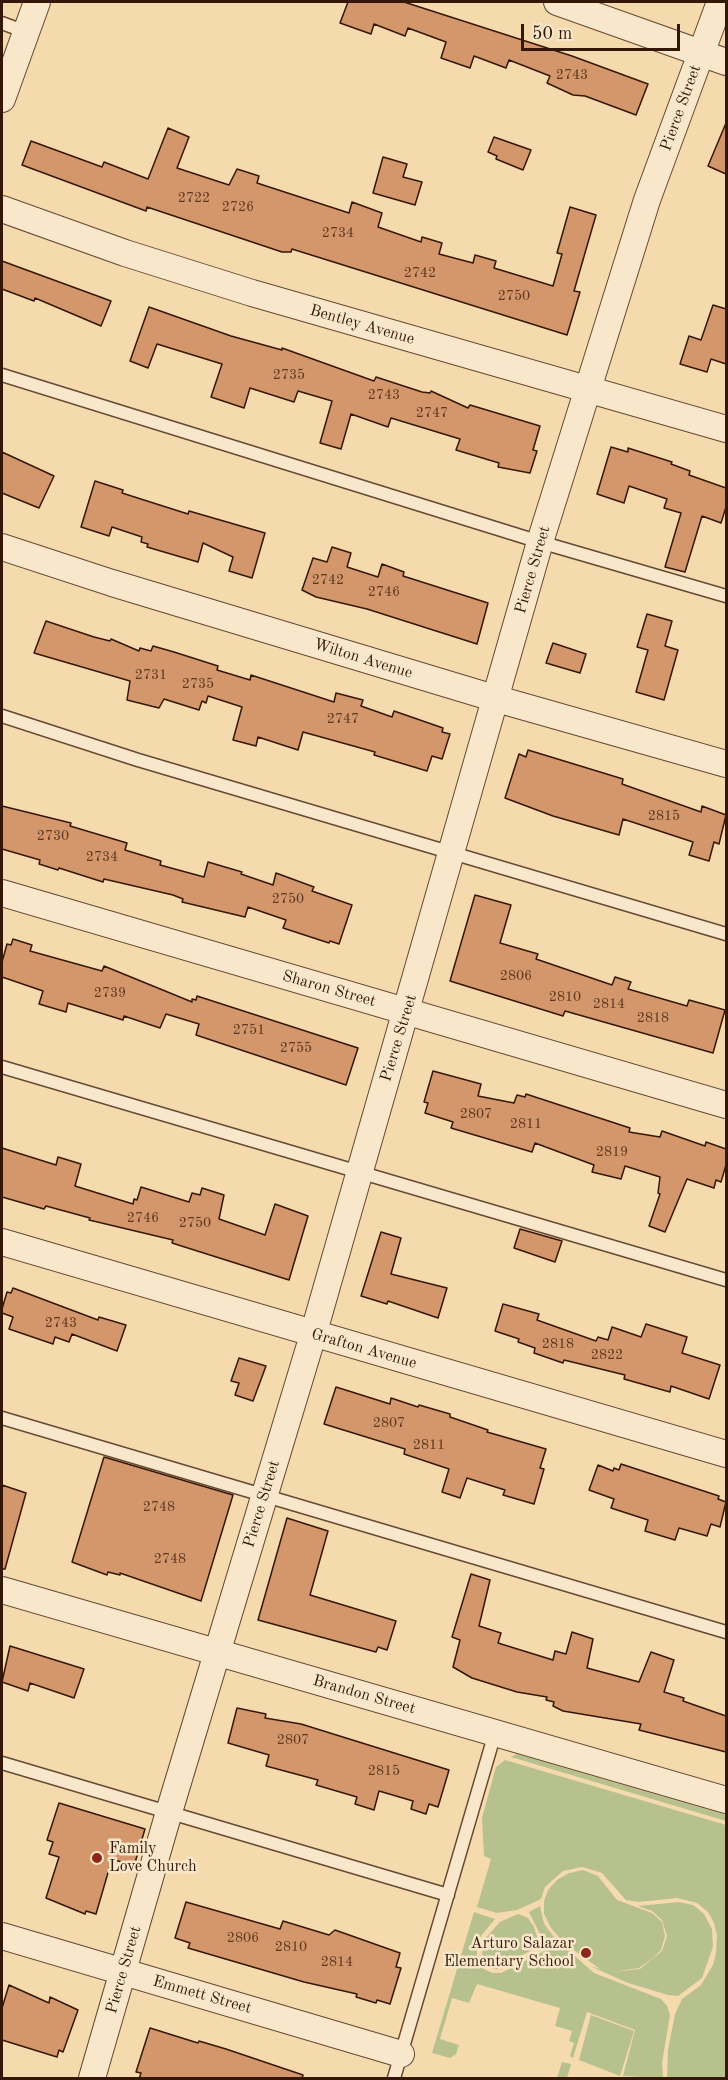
<!DOCTYPE html>
<html>
<head>
<meta charset="utf-8">
<style>
	body { margin:0 }
	#map { position:relative; width:728px; height:2080px; overflow:hidden; background:#f5daae; font-family:"Old Standard TT",serif }
	canvas { display:block }
	.frame { position:absolute; inset:0; border:3px solid #351707; pointer-events:none }
	.scale { position:absolute; left:521px; top:24px; width:159px; height:27px; box-sizing:border-box; border:3px solid #351707; border-top:0; padding-left:8px; font-size:18px; line-height:21px; white-space:nowrap; color:#351707; -webkit-text-stroke:4px #f8e7ca; paint-order:stroke }
</style>
</head>
<body>
<div id="map">
<canvas width="728" height="2080"></canvas>
<div class="frame"></div>
<div class="scale">50 m</div>
</div>
<script>
const g = document.querySelector('canvas').getContext('2d');
g.lineJoin = 'round';
function fillPath(path, color) { g.fillStyle = color; g.fill(path, 'evenodd'); }
const shape = rows => new Path2D(rows.map(r => 'M' + r).join(''));
function strokePath(path, color, width, dash) { g.strokeStyle = color; g.lineWidth = width; g.lineCap = dash ? 'butt' : 'round'; g.setLineDash(dash || []); g.stroke(path); }
function drawText(font, color, halo, rows, align = 'center') {
  g.font = font + ' "Old Standard TT",serif'; g.lineWidth = 5; g.setLineDash([]); g.textBaseline = 'middle'; g.strokeStyle = halo; g.fillStyle = color; for (const [text, x, y, turn = 0] of rows) {
    g.save(); g.translate(x, y); g.rotate((+turn || 0) * Math.PI / 180); g.textAlign = isNaN(turn) ? turn : align; if (halo) g.strokeText(text, 0, 0); g.fillText(text, 0, 0); g.restore();
  }
}
const green = shape([
	[517,1754,726,1815,726,1821,511,1757],
	[505,1760,726,1825,726,2078,667,2078,668,2050,675,2014,682,1999,701,1985,713,1965,716,1953,717,1935,714,1923,708,1912,697,1903,677,1898,638,1902,626,1900,602,1873,582,1867,563,1871,545,1887,541,1899,517,1910,497,1913,477,1907,491,1859,484,1856,482,1818,496,1767],
	[583,1870,598,1876,617,1900,652,1913,662,1922,665,1936,661,1950,653,1958,639,1968,613,1972,640,1969,662,1951,667,1936,662,1920,652,1911,638,1906,679,1902,693,1905,704,1914,712,1929,713,1947,702,1978,678,1996,668,1995,628,1983,590,1966,600,1969,564,1943,551,1928,544,1914,544,1901,548,1890,557,1880,569,1873],
	[540,1906,544,1924,554,1937,547,1943,543,1940,529,1912],
	[474,1912,495,1919,480,1937,477,1946,477,1957,484,1969,492,1973,501,1973,560,1943,594,1973,661,1999,667,2006,670,2015,662,2063,663,2078,623,2076,635,2030,587,2012,573,2058,570,2056,574,2043,569,2041,572,2031,555,2026,560,2008,477,1984,469,2003,452,1998,440,2039,459,2045,456,2054,450,2058,432,2053],
	[518,1914,528,1918,534,1927,539,1943,537,1947,497,1969,493,1969,482,1957,483,1941,500,1922],
	[591,2015,634,2031,620,2076,579,2060],
	[562,2062,571,2064,567,2078,557,2078]
]);
const building = shape([
	[348,2,404,2,572,56,648,84,636,115,585,96,573,95,547,83,550,76,509,60,506,68,474,56,470,68,441,58,446,42,408,28,405,36,374,24,371,34,340,23,348,2],
	[726,123,726,174,708,166,726,123],
	[168,128,189,137,177,168,229,185,237,169,259,176,257,183,349,213,352,202,382,213,378,227,421,242,422,237,442,243,439,254,473,263,475,255,496,261,494,268,553,286,562,254,557,253,570,207,596,215,574,291,580,292,567,335,292,249,291,252,282,252,147,207,146,211,22,165,31,141,102,167,104,162,148,179,168,128],
	[494,137,531,150,523,170,496,159,497,156,488,152,494,137],
	[383,157,407,164,403,177,422,182,415,205,373,193,383,157],
	[2,261,111,301,101,326,35,298,34,301,2,289,2,261],
	[713,305,726,309,726,364,711,359,707,372,680,364,689,336,701,340,713,305],
	[149,307,231,336,282,350,282,348,374,381,376,377,422,392,430,393,431,391,468,408,470,405,540,426,533,450,537,451,530,473,498,467,499,463,456,450,460,439,391,418,388,427,351,414,341,449,320,443,332,401,298,391,294,402,250,388,244,408,211,397,222,364,157,344,148,368,130,361,149,307],
	[611,447,628,452,628,448,672,462,671,464,690,471,689,475,726,488,726,507,721,523,702,516,685,572,665,567,681,513,664,508,667,499,629,486,624,503,597,494,611,447],
	[2,452,54,476,39,508,2,493,2,452],
	[95,481,123,490,122,493,188,514,189,511,265,533,252,578,229,571,233,557,203,543,198,562,147,547,148,544,141,542,142,537,112,527,109,536,81,527,95,481],
	[332,547,351,553,347,567,378,577,382,564,404,572,403,576,488,603,477,644,367,609,316,597,302,590,313,558,327,562,332,547],
	[647,614,672,621,665,646,678,650,664,700,636,692,648,650,637,647,647,614],
	[46,621,94,637,110,641,111,639,139,651,140,648,151,651,153,646,174,652,218,666,217,670,250,680,251,675,334,702,336,693,363,700,361,706,392,717,394,711,443,728,442,732,450,734,442,759,432,756,427,771,374,755,375,752,303,732,298,750,258,737,256,746,233,740,242,707,208,696,206,703,202,701,199,710,164,699,159,708,127,700,130,681,34,653,46,621],
	[553,643,586,654,580,673,546,663,553,643],
	[528,750,623,779,622,784,701,812,702,806,726,815,719,844,714,842,709,861,689,855,693,842,623,819,619,835,553,816,505,798,519,754,526,757,528,750],
	[2,806,71,823,70,826,127,843,125,850,161,861,160,865,204,877,208,862,242,872,241,874,273,885,276,873,314,887,312,891,352,905,339,944,330,941,329,943,283,928,286,920,248,907,245,917,182,902,183,899,173,895,104,879,103,882,59,868,58,870,39,864,40,860,2,849,2,806],
	[475,895,511,905,500,943,538,954,536,959,612,985,615,977,631,982,628,989,687,1006,689,1000,725,1010,713,1053,565,1011,563,1016,450,981,475,895],
	[13,939,32,945,30,951,102,971,104,966,192,1002,192,999,196,1000,197,996,358,1048,346,1085,196,1035,199,1024,166,1014,160,1028,124,1016,123,1020,68,1003,66,1012,39,1004,43,991,2,977,2,962,7,944,11,945,13,939],
	[433,1071,481,1084,478,1096,514,1103,517,1095,525,1097,526,1094,630,1128,629,1132,660,1137,662,1131,705,1146,706,1142,726,1149,726,1165,721,1182,716,1180,714,1188,687,1179,665,1232,649,1226,660,1194,658,1193,660,1177,625,1166,621,1179,592,1172,594,1165,535,1143,532,1152,451,1128,453,1122,425,1113,428,1103,424,1102,433,1071],
	[2,1148,56,1165,58,1157,81,1164,75,1186,133,1204,134,1199,137,1200,141,1187,189,1202,192,1193,200,1195,202,1188,224,1195,219,1219,265,1235,275,1204,308,1216,289,1280,172,1243,173,1240,89,1220,90,1218,46,1206,44,1209,2,1197,2,1148],
	[520,1229,562,1241,555,1262,514,1248,520,1229],
	[381,1232,401,1238,391,1274,447,1288,438,1318,388,1301,387,1304,361,1296,381,1232],
	[13,1288,98,1320,99,1317,126,1325,117,1351,72,1334,69,1342,55,1337,53,1344,9,1329,13,1317,2,1313,2,1309,7,1292,11,1293,13,1288],
	[503,1304,539,1314,537,1320,596,1341,598,1337,608,1340,612,1327,641,1337,646,1324,687,1337,682,1353,720,1365,709,1399,671,1386,670,1392,624,1379,625,1375,564,1360,563,1363,534,1353,535,1348,518,1342,519,1339,495,1331,503,1304],
	[239,1358,266,1366,253,1401,235,1395,239,1383,231,1381,239,1358],
	[336,1387,390,1404,391,1398,418,1407,419,1405,450,1414,450,1417,488,1430,487,1432,546,1449,540,1468,544,1469,534,1504,503,1495,505,1490,467,1478,460,1498,442,1492,449,1469,404,1454,405,1449,324,1424,336,1387],
	[104,1457,233,1495,201,1601,120,1573,120,1575,108,1572,107,1575,72,1562,104,1457],
	[621,1464,719,1496,718,1499,726,1502,720,1527,711,1524,707,1536,679,1528,675,1540,645,1531,648,1520,611,1508,614,1499,589,1490,598,1465,613,1471,614,1468,619,1470,621,1464],
	[2,1485,26,1493,5,1569,2,1569,2,1485],
	[287,1518,328,1531,310,1595,396,1621,387,1650,378,1647,376,1652,258,1620,287,1518],
	[471,1574,490,1580,479,1626,501,1633,498,1643,553,1660,555,1651,566,1654,572,1632,593,1639,587,1668,639,1682,651,1652,674,1660,664,1692,684,1698,683,1701,726,1716,726,1752,639,1730,641,1724,563,1711,553,1706,554,1702,546,1700,547,1697,517,1692,472,1678,453,1667,460,1640,452,1637,471,1574],
	[10,1646,84,1669,74,1698,30,1683,28,1691,2,1682,10,1646],
	[237,1708,266,1714,265,1718,301,1724,449,1770,438,1807,429,1804,426,1814,411,1809,413,1801,379,1791,374,1810,355,1804,357,1797,316,1785,318,1780,266,1766,269,1755,228,1743,237,1708],
	[59,1803,145,1829,134,1866,112,1859,96,1914,86,1911,85,1914,46,1898,59,1857,49,1854,53,1842,47,1840,59,1803],
	[186,1902,280,1929,283,1921,329,1935,335,1930,400,1953,396,1967,401,1968,390,2004,377,2000,376,2003,356,1997,357,1994,304,1982,188,1948,190,1943,175,1938,186,1902],
	[9,1985,49,2003,50,1997,78,2010,63,2052,59,2050,57,2057,2,2040,2,2008,9,1985],
	[150,2028,198,2043,199,2041,226,2049,303,2075,302,2079,139,2079,141,2073,136,2072,150,2028]
]);
const service = shape([
	[2,23,26,32],
	[2,375,540,542,726,596],
	[2,716,138,760,726,934],
	[2,1067,726,1280],
	[2,1418,726,1632],
	[2,1763,448,1895],
	[394,2078,495,1733]
]);
const minor = shape([
	[557,2,726,62],
	[2,99,37,2],
	[2,209,125,253,252,293,726,429],
	[2,547,112,583,497,699,726,764],
	[2,893,726,1105],
	[2,1242,726,1454],
	[2,1590,726,1800],
	[2,1936,401,2054],
	[92,2078,169,1812,313,1335,540,542,647,200,720,2]
]);
const markers = [
	[97,1858,6,"#8f2418"],
	[586,1953,6,"#8f2418"]
];
const numberNames = [
	["2743",572,75],
	["2722",194,198],
	["2726",238,207],
	["2734",338,233],
	["2742",420,273],
	["2750",514,296],
	["2735",289,375],
	["2743",384,395],
	["2747",432,413],
	["2742",328,580],
	["2746",384,592],
	["2731",151,675],
	["2735",198,684],
	["2747",343,719],
	["2815",664,816],
	["2730",53,836],
	["2734",102,857],
	["2750",288,899],
	["2806",516,976],
	["2739",110,993],
	["2810",565,997],
	["2814",609,1004],
	["2818",653,1018],
	["2751",249,1030],
	["2755",296,1048],
	["2807",476,1114],
	["2811",526,1124],
	["2819",612,1152],
	["2746",143,1218],
	["2750",195,1223],
	["2743",61,1323],
	["2818",558,1344],
	["2822",607,1355],
	["2807",389,1423],
	["2811",429,1445],
	["2748",159,1507],
	["2748",170,1559],
	["2807",293,1740],
	["2815",384,1771],
	["2806",243,1938],
	["2810",291,1947],
	["2814",337,1962]
];
const streetNames = [
	["Pierce Street",681,108,-70],
	["Bentley Avenue",362,325,16],
	["Pierce Street",533,570,-74],
	["Wilton Avenue",363,659,17],
	["Sharon Street",329,989,16],
	["Pierce Street",399,1038,-73],
	["Grafton Avenue",364,1349,16],
	["Pierce Street",262,1504,-73],
	["Brandon Street",364,1695,16],
	["Pierce Street",124,1970,-74],
	["Emmett Street",202,1995,16]
];
const poiNames = [
	["Family",109,1849],
	["Love Church",109,1867],
	["Arturo Salazar",574,1944,"right"],
	["Elementary School",574,1962,"right"]
];
fillPath(green, '#b7c18e');
fillPath(building, '#d4976b');
strokePath(building, '#351707', 1.5);
strokePath(service, '#654831', 15);
strokePath(minor, '#654831', 28);
strokePath(service, '#f8e7ca', 12);
strokePath(minor, '#f8e7ca', 26);
for (const [x, y, r, color] of markers) { const dot = new Path2D(); dot.arc(x, y, r, 0, 2 * Math.PI); g.fillStyle = color; g.fill(dot); strokePath(dot, '#f8e7ca', 2); }
drawText('14px', '#5d3720', null, numberNames);
drawText('16px', '#351707', '#f8e7ca', streetNames);
drawText('16px', '#351707', '#f8e7ca', poiNames, 'left');
</script>
</body>
</html>
